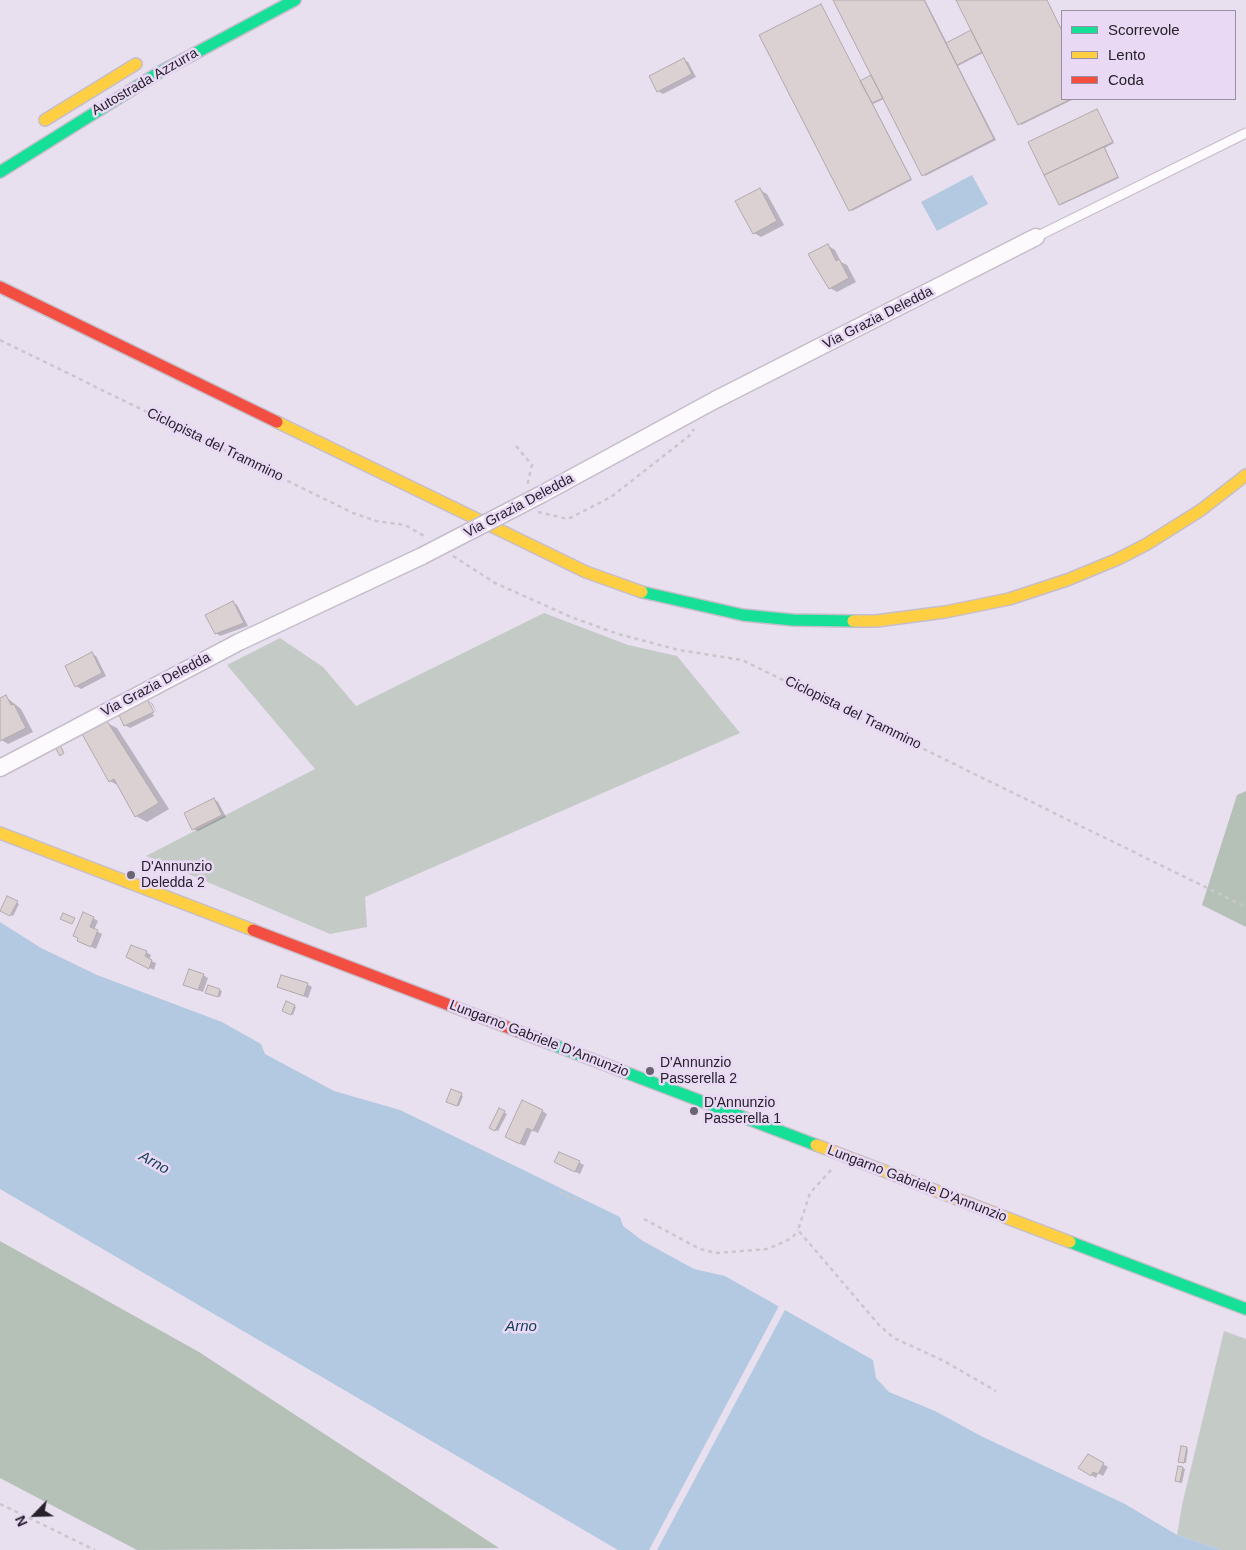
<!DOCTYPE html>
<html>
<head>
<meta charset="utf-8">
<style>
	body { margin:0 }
	#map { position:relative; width:1246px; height:1550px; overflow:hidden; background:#e8dfef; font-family:Helvetica,sans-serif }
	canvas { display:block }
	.legend { position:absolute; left:1061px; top:10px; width:175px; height:90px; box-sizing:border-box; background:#e9d9f5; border:1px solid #9b8fa4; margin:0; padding:6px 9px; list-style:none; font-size:15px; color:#26212b }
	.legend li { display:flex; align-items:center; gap:10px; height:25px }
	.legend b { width:25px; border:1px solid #9b8fa4 }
	.north { position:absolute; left:10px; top:1490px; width:50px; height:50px; -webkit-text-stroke:4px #e9d9f5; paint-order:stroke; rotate:246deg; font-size:14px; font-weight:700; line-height:20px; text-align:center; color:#26212b }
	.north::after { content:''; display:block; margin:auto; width:18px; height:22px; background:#26212b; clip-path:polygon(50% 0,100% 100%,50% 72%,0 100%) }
</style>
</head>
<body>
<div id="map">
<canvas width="1246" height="1550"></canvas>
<ul class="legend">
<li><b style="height:6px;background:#16e098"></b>Scorrevole</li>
<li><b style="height:6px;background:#ffcf43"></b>Lento</li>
<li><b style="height:6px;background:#f24e42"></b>Coda</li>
</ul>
<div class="north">N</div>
</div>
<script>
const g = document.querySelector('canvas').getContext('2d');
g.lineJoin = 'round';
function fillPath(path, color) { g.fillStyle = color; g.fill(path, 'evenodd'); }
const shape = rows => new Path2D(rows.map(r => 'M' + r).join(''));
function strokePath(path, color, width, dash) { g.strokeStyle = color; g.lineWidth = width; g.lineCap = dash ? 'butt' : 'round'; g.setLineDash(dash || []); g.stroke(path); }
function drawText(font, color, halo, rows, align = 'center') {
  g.font = font + ' Helvetica,sans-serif'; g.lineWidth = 5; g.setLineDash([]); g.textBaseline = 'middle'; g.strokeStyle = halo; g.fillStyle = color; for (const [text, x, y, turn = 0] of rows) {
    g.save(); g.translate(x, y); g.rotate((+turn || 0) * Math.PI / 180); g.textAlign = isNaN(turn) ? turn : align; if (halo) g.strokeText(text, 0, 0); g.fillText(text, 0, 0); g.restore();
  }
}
const green = shape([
	[544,613,628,645,677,656,740,733,365,897,367,927,330,934,146,856,315,769,227,665,280,638,323,667,356,706],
	[1224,1331,1246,1339,1246,1550,1222,1550,1177,1535,1182,1505]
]);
const forest = shape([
	[1246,791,1246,927,1202,905,1237,795],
	[0,1241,199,1352,499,1548,137,1550,0,1478]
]);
const water = shape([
	[972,175,988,204,937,231,921,202],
	[0,922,41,948,97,975,222,1022,261,1044,265,1054,334,1091,400,1110,620,1217,623,1226,643,1241,694,1269,725,1276,873,1360,876,1378,889,1392,935,1411,981,1436,1125,1504,1177,1535,1222,1550,618,1550,0,1189]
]);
const pier = shape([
	[780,1304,786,1308,657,1550,649,1550]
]);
const shadow = shape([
	[835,0,925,0,947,43,972,31,957,0,1047,0,1062,30,1062,99,1074,99,1021,125,983,53,958,66,996,140,925,176,884,99,873,104,912,180,852,211,821,5,861,82,873,76],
	[684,60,688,62,696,77,663,94,658,91],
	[1097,111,1114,143,1105,148,1119,178,1061,205,1030,143],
	[760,190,767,194,784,225,761,237,754,233],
	[827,245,835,250,841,262,847,265,856,282,837,292,830,288],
	[233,602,237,605,248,626,220,636,216,633],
	[92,654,96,656,106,676,81,689,76,686],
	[6,697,21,709,33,732,8,744,0,739,0,700],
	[147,700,152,703,158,714,150,702,147,702,154,716,130,728,125,725,119,714],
	[107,723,117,728,169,809,147,822,136,816,119,786,110,781],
	[214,799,218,802,226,817,198,831,193,829],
	[8,898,19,904,13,916,2,910],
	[93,918,98,921,94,930,102,934,96,949,78,941],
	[146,952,151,955,149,960,156,963,154,970,128,957],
	[203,975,208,978,203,992,190,987],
	[307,984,312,987,308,998,279,987],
	[209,986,222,991,220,997,209,994],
	[287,1003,296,1007,293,1015,284,1011],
	[452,1091,463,1096,459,1106,448,1101],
	[500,1110,507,1114,498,1131,491,1128],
	[542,1111,547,1114,538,1133,532,1130,525,1146,511,1140],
	[560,1153,584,1165,580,1174,560,1164],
	[1186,1448,1188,1449,1186,1463,1181,1462],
	[1088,1456,1108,1467,1103,1476,1098,1473,1096,1478,1079,1467],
	[1183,1468,1185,1469,1182,1483,1178,1482,1176,1481]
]);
const building = shape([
	[833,0,924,0,994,139,922,176,833,0],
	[956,0,1047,0,1062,31,1062,99,1071,99,1018,125,956,0],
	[821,4,911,179,849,211,759,35,821,4],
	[971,30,982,52,957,65,946,43,971,30],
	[684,58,692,74,657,92,649,76,684,58],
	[871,75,883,98,872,103,860,81,871,75],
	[1097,109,1113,142,1044,175,1028,142,1097,109],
	[1104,147,1118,177,1059,205,1044,175,1104,147],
	[760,188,777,221,753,234,735,201,760,188],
	[828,244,836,261,839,259,849,278,829,289,808,254,828,244],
	[233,601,244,623,215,634,205,615,233,601],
	[92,652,102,673,75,687,65,666,92,652],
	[6,695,11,705,14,704,26,728,0,741,0,698,6,695],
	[147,699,154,712,124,726,118,713,147,699],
	[107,721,159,803,135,817,114,779,109,782,82,734,107,721],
	[60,745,64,753,60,756,55,747,60,745],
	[214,798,222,815,192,830,184,813,214,798],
	[7,896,18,901,10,916,0,911,7,896],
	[83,912,94,917,90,927,98,930,91,947,77,941,78,938,73,936,83,912],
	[63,913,75,918,72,924,60,919,63,913],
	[131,945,147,951,145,956,152,960,149,969,126,957,131,945],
	[189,969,204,974,198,990,183,985,189,969],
	[281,975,308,983,304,996,277,987,281,975],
	[208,985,220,989,218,997,205,993,208,985],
	[286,1001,295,1005,291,1015,282,1011,286,1001],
	[451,1089,462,1093,457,1106,446,1102,451,1089],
	[522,1100,543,1110,533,1131,527,1128,520,1144,505,1137,522,1100],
	[499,1108,505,1111,495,1131,489,1128,499,1108],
	[559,1152,580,1161,575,1172,554,1162,559,1152],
	[1181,1446,1187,1447,1184,1463,1178,1462,1181,1446],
	[1088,1454,1104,1463,1098,1474,1093,1472,1091,1476,1078,1468,1088,1454],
	[1178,1466,1183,1467,1180,1482,1175,1481,1178,1466]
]);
const path = shape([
	[0,340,353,513,376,521,405,525,426,537],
	[516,446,532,465,527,486],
	[538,512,568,519,611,497,689,436,694,429],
	[453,556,495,583,571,617,618,634,679,650,742,660,1246,907],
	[831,1170,810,1193,798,1230,879,1325,894,1338,944,1361,996,1391],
	[559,1192,576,1200,578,1196],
	[644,1219,700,1249,716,1253,768,1249,792,1238,798,1230],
	[0,1504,95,1550]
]);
const lane = shape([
	[1036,237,1246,133]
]);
const street = shape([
	[542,494,715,400,1036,237],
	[0,768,239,642,422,556]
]);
const fast = shape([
	[0,172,160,72,295,0],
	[642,592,743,615,793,620,853,621],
	[546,1042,816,1145],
	[1070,1242,1246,1309]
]);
const slow = shape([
	[45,120,136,64],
	[277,422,586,572,642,592],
	[853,621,876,621,945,612,1009,599,1067,580,1118,559,1147,544,1201,510,1246,475],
	[0,833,253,930],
	[816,1145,1070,1242]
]);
const jam = shape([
	[0,287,277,422],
	[253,930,546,1042]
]);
const streetBridge = shape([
	[422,556,542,494]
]);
const markers = [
	[131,875,5,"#6a6470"],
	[650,1071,5,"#6a6470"],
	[694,1111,5,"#6a6470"]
];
const streetNames = [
	["Autostrada Azzurra",145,82,-30],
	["Via Grazia Deledda",878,318,-27],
	["Ciclopista del Trammino",215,445,26],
	["Via Grazia Deledda",519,506,-28],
	["Via Grazia Deledda",156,685,-28],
	["Ciclopista del Trammino",853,713,26],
	["Lungarno Gabriele D'Annunzio",539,1039,21],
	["Lungarno Gabriele D'Annunzio",917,1184,21]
];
const poiNames = [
	["D'Annunzio",141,867],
	["Deledda 2",141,883],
	["D'Annunzio",660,1063],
	["Passerella 2",660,1079],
	["D'Annunzio",704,1103],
	["Passerella 1",704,1119]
];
const waterNames = [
	["Arno",154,1163,29],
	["Arno",521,1327]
];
fillPath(green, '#c4cbc7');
fillPath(forest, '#b5c1b7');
fillPath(water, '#b3c9e1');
fillPath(pier, '#e8dfef');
fillPath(shadow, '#0003');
fillPath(building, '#dbd1d2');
strokePath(building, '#b2aaac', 1);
strokePath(lane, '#c5beca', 11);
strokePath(street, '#c5beca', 19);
strokePath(fast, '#c5beca', 14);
strokePath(slow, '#c5beca', 14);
strokePath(jam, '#c5beca', 14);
strokePath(path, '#cac7cc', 2.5, [4, 4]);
strokePath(lane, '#fcfafd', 9);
strokePath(street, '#fcfafd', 16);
strokePath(fast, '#16e098', 11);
strokePath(slow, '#ffcf43', 11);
strokePath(jam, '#f24e42', 11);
strokePath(streetBridge, '#c5beca', 19, []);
strokePath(streetBridge, '#fcfafd', 16);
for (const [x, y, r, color] of markers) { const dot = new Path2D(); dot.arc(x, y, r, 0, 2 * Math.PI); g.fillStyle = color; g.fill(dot); strokePath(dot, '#e9d9f5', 2); }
drawText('14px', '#26212b', '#e9d9f5', streetNames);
drawText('14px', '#26212b', '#e9d9f5', poiNames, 'left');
drawText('italic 15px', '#103d58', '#e9d9f5', waterNames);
</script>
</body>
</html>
